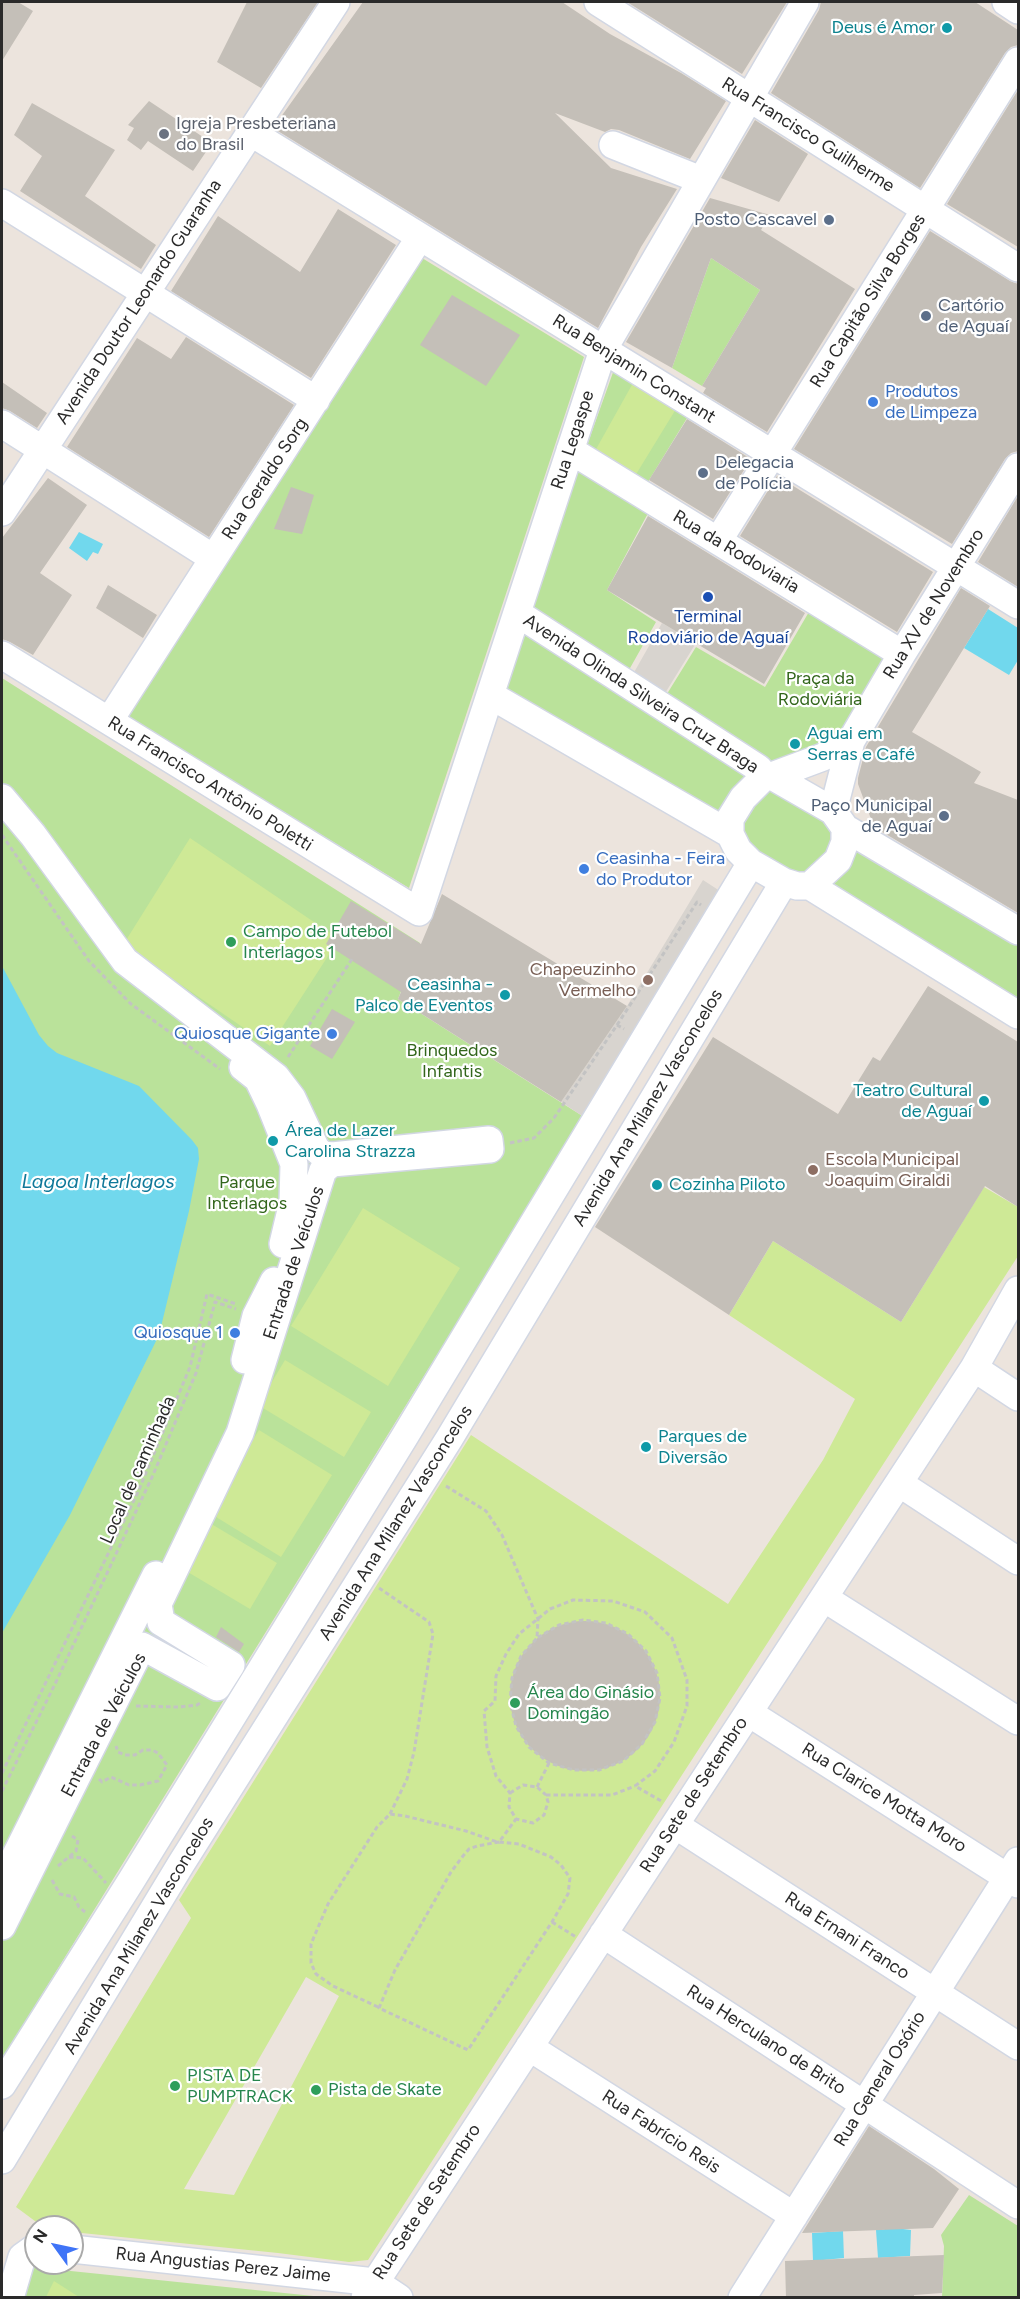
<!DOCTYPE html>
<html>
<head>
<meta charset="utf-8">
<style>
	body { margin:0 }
	#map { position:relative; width:1020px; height:2299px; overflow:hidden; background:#ece4dd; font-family:Figtree,sans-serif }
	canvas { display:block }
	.frame { position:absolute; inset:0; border:3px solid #2a2a2a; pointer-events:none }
	.north { position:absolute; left:24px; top:2215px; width:60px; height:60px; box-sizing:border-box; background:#fff; border:2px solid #aaa; border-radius:50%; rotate:303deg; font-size:16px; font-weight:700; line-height:24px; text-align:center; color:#2a2a2a }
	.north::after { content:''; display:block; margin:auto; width:21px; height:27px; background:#3f74f7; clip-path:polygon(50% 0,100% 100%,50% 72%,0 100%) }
</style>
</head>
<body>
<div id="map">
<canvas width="1020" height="2299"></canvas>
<div class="frame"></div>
<div class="north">N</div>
</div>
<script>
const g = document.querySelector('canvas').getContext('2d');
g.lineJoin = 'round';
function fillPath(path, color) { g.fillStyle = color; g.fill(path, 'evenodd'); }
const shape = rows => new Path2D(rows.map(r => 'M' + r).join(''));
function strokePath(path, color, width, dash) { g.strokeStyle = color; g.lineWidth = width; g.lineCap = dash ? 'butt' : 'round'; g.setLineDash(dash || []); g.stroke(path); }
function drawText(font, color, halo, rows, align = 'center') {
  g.font = font + ' Figtree,sans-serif'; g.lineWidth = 4.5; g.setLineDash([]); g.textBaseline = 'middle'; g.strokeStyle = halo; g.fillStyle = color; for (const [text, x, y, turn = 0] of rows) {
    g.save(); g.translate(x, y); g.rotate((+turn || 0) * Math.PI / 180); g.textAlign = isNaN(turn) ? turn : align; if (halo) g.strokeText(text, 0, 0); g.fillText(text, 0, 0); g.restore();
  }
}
const green = shape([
	[422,258,584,357,409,888,128,717,195,612,272,485,290,464],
	[711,258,760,290,702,386,672,368],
	[616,364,692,410,643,490,585,451],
	[570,450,654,502,607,590,656,622,625,677,524,611],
	[813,605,898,656,847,738,768,773,662,702,696,647,765,687],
	[522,620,756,770,728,818,497,692],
	[2,678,420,943,398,999,584,1117,2,2059],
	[766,779,843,828,809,884,752,862,732,821],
	[848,834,1018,935,1018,1010,814,887],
	[969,2195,1018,2226,1018,2297,942,2297,944,2246,941,2235],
	[32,2267,323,2297,23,2298]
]);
const pitch = shape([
	[633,383,676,409,635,476,595,451],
	[190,838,339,939,270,1046,123,945],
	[984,1187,1018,1207,1018,1256,368,2260,349,2262,278,2253,72,2232,72,2227,43,2227,16,2207,191,1918,179,1900,471,1435,728,1604,823,1460,855,1399,729,1315,773,1241,901,1322],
	[306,1977,339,1996,234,2195,184,2189],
	[363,1208,460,1268,388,1386,291,1326],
	[285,1360,371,1412,344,1457,258,1405],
	[259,1430,332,1475,281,1557,208,1512],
	[208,1522,277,1563,250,1609,181,1568],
	[54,2281,79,2297,46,2297]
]);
const plaza = shape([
	[662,623,696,643,659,703,628,683],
	[703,880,723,893,584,1117,561,1102,627,1006]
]);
const water = shape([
	[79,532,103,544,98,554,93,552,87,561,69,548],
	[988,609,1018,628,1018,660,1009,675,964,648],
	[2,966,39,1035,48,1046,57,1053,139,1086,192,1140,198,1148,199,1159,189,1211,159,1335,70,1515,2,1633],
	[895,2228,911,2230,910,2256,878,2258,876,2230],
	[843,2231,844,2258,813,2261,812,2233]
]);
const building = shape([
	[2,2,18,2,33,11,2,61],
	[247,2,318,2,261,88,217,62],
	[363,2,562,2,610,34,681,73,726,101,690,159,619,130,611,129,605,132,555,113,611,168,677,189,641,247,598,328,273,128],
	[627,2,787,2,742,74],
	[821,2,975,2,1018,30,1018,45,1011,47,1005,53,920,188,771,93,819,10],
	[1018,90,1018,247,947,204],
	[149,101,212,143,193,171,148,141,141,150,127,140,134,128,128,125],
	[32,103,115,150,85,196,156,245,141,269,20,191,42,156,14,135],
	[755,120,808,154,779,202,721,178],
	[710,198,770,215,761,230,855,289,767,432,703,393,706,388,702,386,760,290,711,258,672,368,626,342],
	[338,209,396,245,311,378,171,291,218,216,300,272],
	[930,231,1010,281,1018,284,1018,451,1011,453,1005,459,952,544,794,449],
	[452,295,520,335,486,386,420,345],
	[186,337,294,405,209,537,67,447,137,338,171,359],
	[2,382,47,413,37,428,10,411,2,408],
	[687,419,751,459,713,519,649,480],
	[777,476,933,572,897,632,740,536],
	[48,478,87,505,40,573,72,595,33,655,10,642,2,639,2,538],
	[291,487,314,495,302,534,274,529],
	[1018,496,1018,587,978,562],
	[648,516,805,613,764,684,607,590],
	[108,585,157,615,143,638,96,608],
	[961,588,990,606,912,732,981,772,974,783,1018,800,1018,913,874,827,858,784,858,778,866,747],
	[442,894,627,1006,561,1102,398,999,401,992,326,944,351,901,421,944],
	[928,986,1018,1042,1018,1207,985,1186,901,1322,773,1241,729,1315,595,1227,713,1037,838,1114,873,1057,880,1061],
	[332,1009,355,1022,332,1059,310,1046],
	'510 1696a75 75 0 1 1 150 0a75 75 0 1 1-150 0Z',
	[221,1627,244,1644,239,1652,216,1637],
	[869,2126,934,2169,959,2189,933,2228,802,2233],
	[944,2255,942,2293,914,2295,914,2298,892,2298,892,2296,786,2298,785,2261]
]);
const path = shape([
	[2,835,89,961,131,1004,220,1069],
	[617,1025,697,902,701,905],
	[288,1057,352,959],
	[510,1143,534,1138,554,1118,617,1025,624,1029],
	[446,1486,486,1511,502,1535,538,1619,537,1638,521,1656,512,1678,510,1702,516,1726,529,1747,549,1763,574,1770,599,1770,623,1761,642,1744,655,1722,660,1698,657,1673,646,1651,628,1634,606,1623,583,1620,559,1625,537,1638],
	[379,1588,429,1622,433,1634,414,1752,407,1779,390,1814],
	[136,1706,178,1707,197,1705,200,1703],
	[2,1773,138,1492,190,1367,207,1294,236,1304],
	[99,1779,102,1782,111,1777,129,1785,140,1785,158,1781,167,1765,158,1753,152,1750,143,1750,135,1755,125,1755,118,1752,116,1746],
	[537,1787,549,1763],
	[2,1791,56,1682,153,1475,196,1373,215,1302,236,1309],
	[510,1793,523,1785,537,1787,546,1795,548,1802,544,1815,533,1823,516,1819,509,1807,510,1793,496,1776,487,1747,484,1711,495,1701,496,1676,506,1654,519,1634,550,1609,573,1600,613,1601,645,1612,672,1638,687,1680,687,1706,674,1742,655,1771,635,1786,663,1802],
	[546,1795,612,1795,635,1786],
	[499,1842,477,1846,469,1849,463,1856,451,1872,395,1970,379,2008,468,2050,552,1922,568,1894,570,1878,561,1865,551,1857,519,1844,499,1842,516,1819],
	[69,1857,83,1858,106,1883],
	[58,1866,76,1851,78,1840,72,1836],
	[52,1880,60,1894,74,1897,79,1907,85,1912],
	[552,1922,576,1937],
	[378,2007,333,1986,316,1974,311,1963,311,1944,328,1904,377,1827,390,1814,405,1816,466,1831,497,1842]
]);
const minor = shape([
	[598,2,1018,268],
	[1006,2,1018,10],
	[250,132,1018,605],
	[613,145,701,180],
	[2,203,316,400],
	[2,424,213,558],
	[570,450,902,654],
	[2,512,336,2],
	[718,541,1018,61],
	[517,613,758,768,765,776],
	[2,655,419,912,603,350,805,2],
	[490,695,730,834],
	[109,721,420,237],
	[765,776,772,776,833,811,845,828,845,842,838,860,810,886,797,886,784,882,751,863,738,850,730,834,730,819,743,798,765,776],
	[772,776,823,757,851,741],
	[2,798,33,835,125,961,276,1077,292,1098,316,1149,323,1155,332,1156,489,1140,490,1149,332,1163,323,1170,240,1433,158,1604,161,1622,231,1665,217,1687,142,1646,2,1926],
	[833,811,851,741,902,654,1018,467],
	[845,828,1018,931],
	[810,886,1018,1015],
	[243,1067,258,1079,270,1104,294,1164,293,1202,283,1244],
	[245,1360,256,1316,274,1281],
	[974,1368,1018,1397],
	[899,1483,1018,1561],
	[824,1598,1018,1721],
	[749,1713,1018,1884],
	[675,1825,1018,2046],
	[2,1883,156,1575],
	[603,1934,1018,2205],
	[529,2047,794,2216],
	[2,2085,131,1881,405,1436,751,863],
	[2,2160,181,1864,449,1439,784,882],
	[72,2249,375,2282,399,2298],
	[10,2298,22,2257,36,2247],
	[365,2298,974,1368,1018,1290],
	[742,2298,1018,1861]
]);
const markers = [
	[947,28,6,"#0f9aa8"],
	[164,134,6,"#6b7280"],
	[829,220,6,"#5c6f8a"],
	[926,316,6,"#5c6f8a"],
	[873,402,6,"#3f7fe0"],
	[703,473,6,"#5c6f8a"],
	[708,597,6,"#1a4fb4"],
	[795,744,6,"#0f9aa8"],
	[944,816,6,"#5c6f8a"],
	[584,869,6,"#3f7fe0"],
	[231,942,6,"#2e9e5b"],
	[648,980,6,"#8d6e63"],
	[505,995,6,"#0f9aa8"],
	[332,1034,6,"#3f7fe0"],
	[984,1101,6,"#0f9aa8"],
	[273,1141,6,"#0f9aa8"],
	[813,1170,6,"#8d6e63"],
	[657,1185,6,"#0f9aa8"],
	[235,1333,6,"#3f7fe0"],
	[646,1447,6,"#0f9aa8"],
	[515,1703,6,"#2e9e5b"],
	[175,2086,6,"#2e9e5b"],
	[316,2090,6,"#2e9e5b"]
];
const cultureNames = [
	["Deus é Amor",935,28,"right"],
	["Aguai em",807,734],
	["Serras e Café",807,755],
	["Ceasinha -",493,985,"right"],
	["Palco de Eventos",493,1006,"right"],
	["Teatro Cultural",972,1091,"right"],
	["de Aguaí",972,1112,"right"],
	["Área de Lazer",285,1131],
	["Carolina Strazza",285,1152],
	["Cozinha Piloto",669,1185],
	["Parques de",658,1437],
	["Diversão",658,1458]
];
const worshipNames = [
	["Igreja Presbeteriana",176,124],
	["do Brasil",176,145]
];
const streetNames = [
	["Rua Francisco Guilherme",808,135,32],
	["Rua Capitão Silva Borges",868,301,-58],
	["Avenida Doutor Leonardo Guaranha",139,302,-57],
	["Rua Benjamin Constant",634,369,32],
	["Rua Legaspe",573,440,-72],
	["Rua Geraldo Sorg",265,479,-57],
	["Rua da Rodoviaria",736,552,31],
	["Rua XV de Novembro",934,604,-58],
	["Avenida Olinda Silveira Cruz Braga",641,694,33],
	["Rua Francisco Antônio Poletti",210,784,32],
	["Avenida Ana Milanez Vasconcelos",648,1108,-59],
	["Entrada de Veículos",294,1263,-72],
	["Local de caminhada",138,1470,-66],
	["Avenida Ana Milanez Vasconcelos",396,1523,-58],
	["Entrada de Veículos",104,1725,-62],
	["Rua Sete de Setembro",694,1795,-57],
	["Rua Clarice Motta Moro",884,1798,32],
	["Avenida Ana Milanez Vasconcelos",139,1936,-59],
	["Rua Ernani Franco",847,1936,33],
	["Rua Herculano de Brito",766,2040,33],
	["Rua General Osório",880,2079,-58],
	["Rua Fabrício Reis",661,2132,33],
	["Rua Sete de Setembro",427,2202,-57],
	["Rua Angustias Perez Jaime",223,2265,6]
];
const serviceNames = [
	["Posto Cascavel",817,220],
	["Cartório",938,306,"left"],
	["de Aguaí",938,327,"left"],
	["Delegacia",715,463,"left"],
	["de Polícia",715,484,"left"],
	["Paço Municipal",932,806],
	["de Aguaí",932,827]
];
const shopNames = [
	["Produtos",885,392],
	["de Limpeza",885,413],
	["Ceasinha - Feira",596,859],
	["do Produtor",596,880],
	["Quiosque Gigante",320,1034,"right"],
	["Quiosque 1",223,1333,"right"]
];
const transitNames = [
	["Terminal",708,617],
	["Rodoviário de Aguaí",708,638]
];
const parkNames = [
	["Praça da",820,679],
	["Rodoviária",820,700],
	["Brinquedos",452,1051],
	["Infantis",452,1072],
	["Parque",247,1183],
	["Interlagos",247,1204]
];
const leisureNames = [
	["Campo de Futebol",243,932],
	["Interlagos 1",243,953],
	["Área do Ginásio",527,1693],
	["Domingão",527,1714],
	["PISTA DE",187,2076],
	["PUMPTRACK",187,2097],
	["Pista de Skate",328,2090]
];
const educationNames = [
	["Chapeuzinho",636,970],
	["Vermelho",636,991],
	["Escola Municipal",825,1160,"left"],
	["Joaquim Giraldi",825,1181,"left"]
];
const waterNames = [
	["Lagoa Interlagos",98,1182]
];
fillPath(green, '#bae29a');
fillPath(pitch, '#cee996');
fillPath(plaza, '#d8d4cf');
fillPath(water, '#71d8ed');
fillPath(building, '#c4bfb8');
strokePath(minor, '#d2d7e3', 30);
strokePath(path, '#c3c3c3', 3, [4.5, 3]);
strokePath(minor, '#fff', 27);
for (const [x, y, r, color] of markers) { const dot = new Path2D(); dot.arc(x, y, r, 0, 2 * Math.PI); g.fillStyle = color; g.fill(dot); strokePath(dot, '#fff', 2); }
drawText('18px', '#0d838f', '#fff', cultureNames, 'left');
drawText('18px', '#5b616d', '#fff', worshipNames, 'left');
drawText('18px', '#2a2a2a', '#fff', streetNames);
drawText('18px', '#4e5e75', '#fff', serviceNames, 'right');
drawText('18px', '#366cbe', '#fff', shopNames, 'left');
drawText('18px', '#164399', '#fff', transitNames);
drawText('18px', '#32661b', '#fff', parkNames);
drawText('18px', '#27864d', '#fff', leisureNames, 'left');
drawText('18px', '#785e54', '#fff', educationNames, 'right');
drawText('italic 20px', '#0f7899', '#fff', waterNames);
</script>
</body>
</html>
